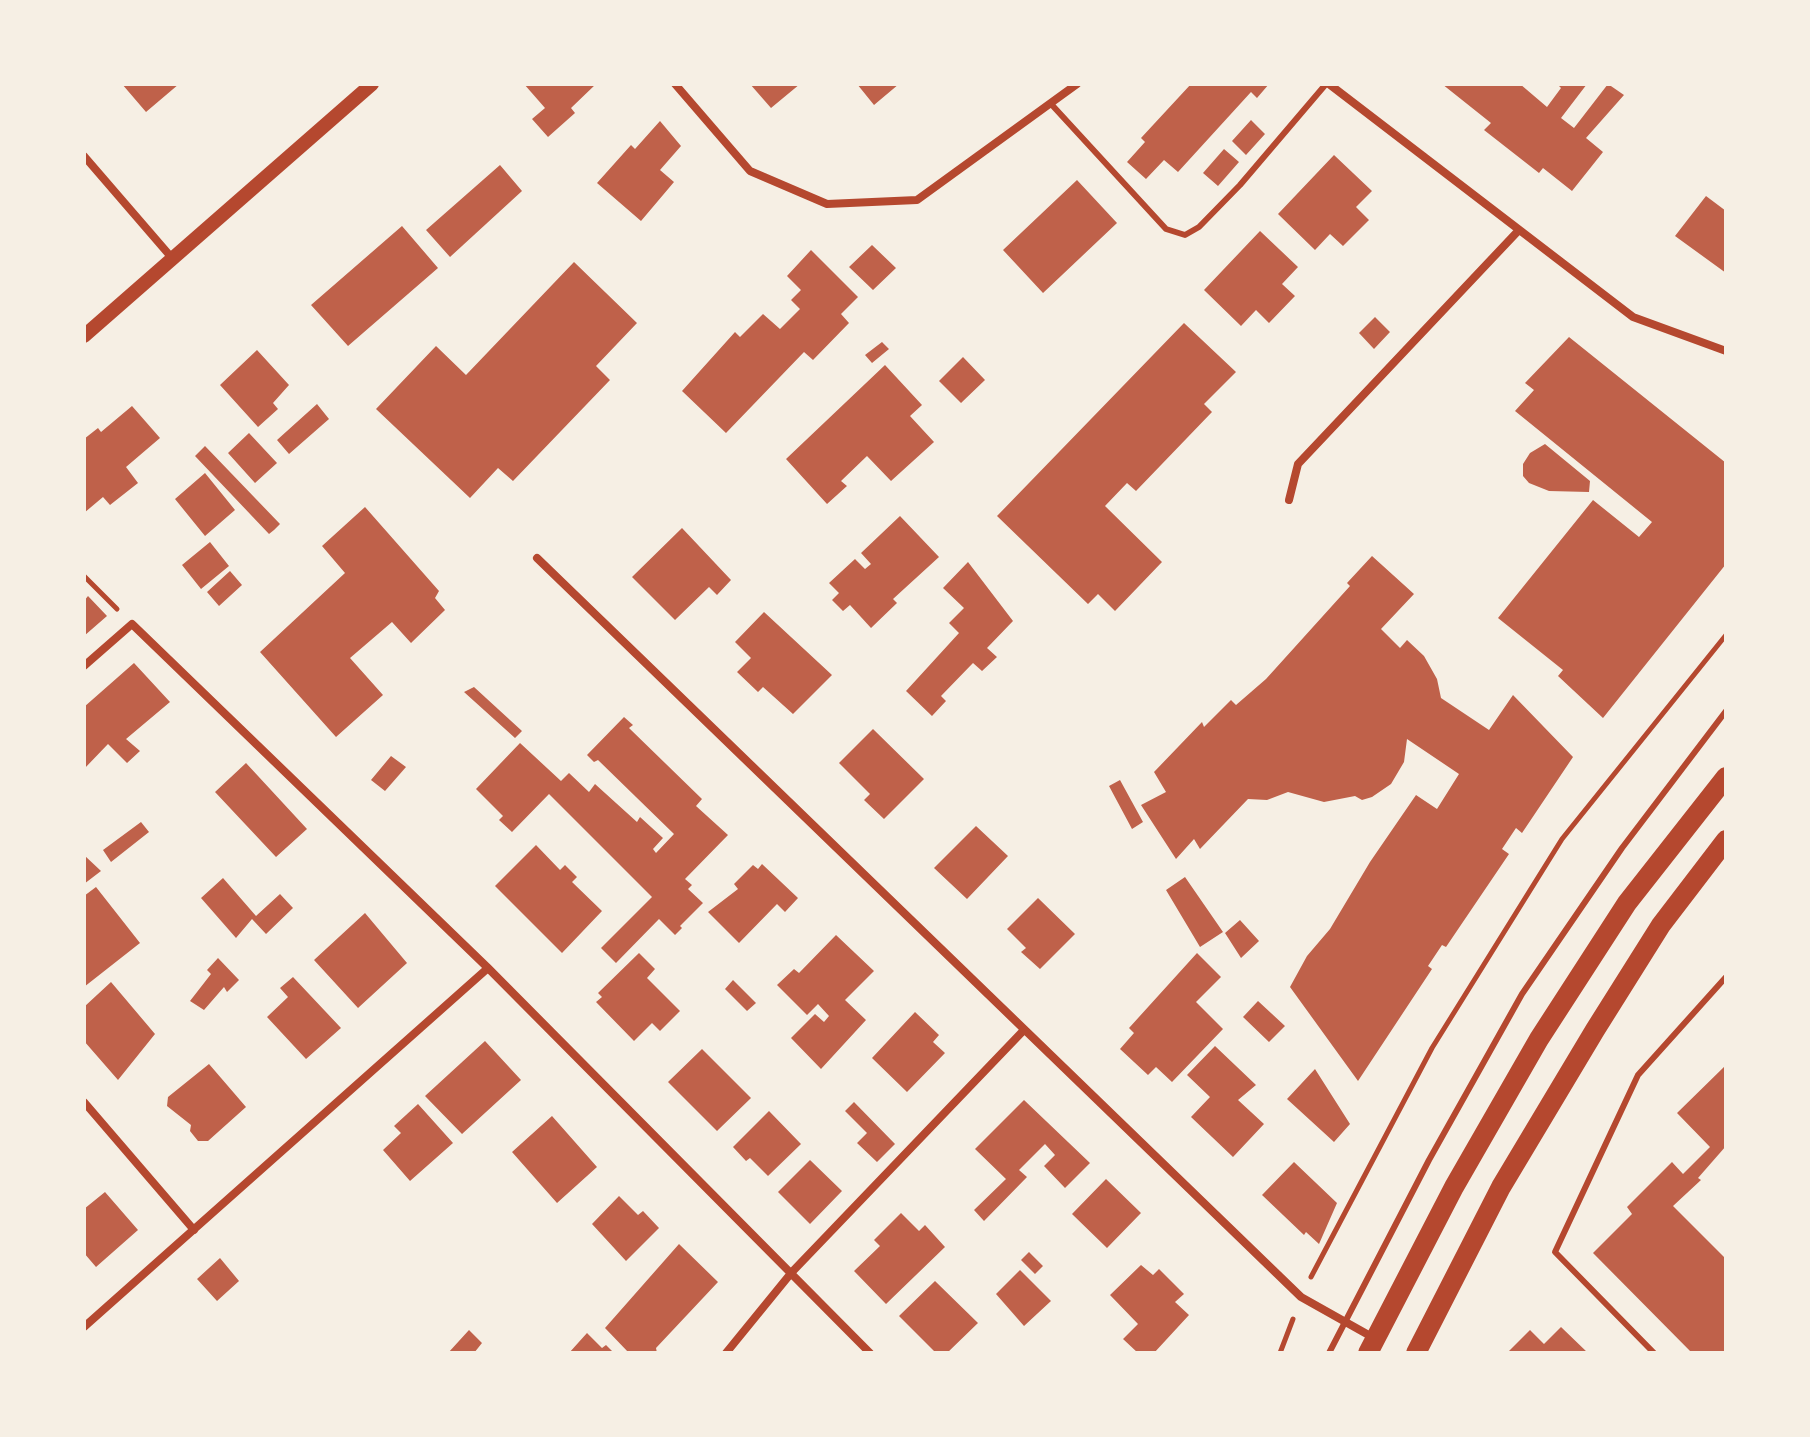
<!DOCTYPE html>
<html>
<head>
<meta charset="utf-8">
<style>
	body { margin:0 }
	#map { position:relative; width:1810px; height:1437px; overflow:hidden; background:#f6efe4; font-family:"Public Sans",sans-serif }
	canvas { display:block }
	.frame { position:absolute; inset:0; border:86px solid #f6efe4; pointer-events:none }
</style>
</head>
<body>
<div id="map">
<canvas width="1810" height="1437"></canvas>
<div class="frame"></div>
</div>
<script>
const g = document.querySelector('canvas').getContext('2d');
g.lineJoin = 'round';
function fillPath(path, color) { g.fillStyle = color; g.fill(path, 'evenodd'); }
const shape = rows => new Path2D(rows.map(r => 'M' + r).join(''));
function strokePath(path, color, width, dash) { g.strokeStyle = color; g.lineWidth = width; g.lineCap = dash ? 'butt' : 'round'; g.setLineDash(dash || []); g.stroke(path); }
const building = shape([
	[122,84,179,84,146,112],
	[524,84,596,84,571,108,575,113,548,137,532,119,545,108],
	[750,84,800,84,771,108],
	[857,84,899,84,874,105],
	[1191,84,1269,84,1257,98,1251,92,1178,172,1164,160,1146,179,1127,162,1145,142,1141,138],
	[1442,84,1520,84,1547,107,1561,88,1557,84,1587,84,1561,118,1574,128,1608,84,1624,95,1586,138,1603,152,1572,191,1543,168,1539,173,1484,130,1491,123],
	[1251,120,1265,134,1246,155,1232,141],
	[660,121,681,146,660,170,674,182,641,221,597,183,631,145,635,149],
	[1224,149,1239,162,1218,186,1203,173],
	[1334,155,1372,191,1356,207,1369,220,1343,246,1330,234,1315,250,1278,214],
	[500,165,522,191,450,257,426,230],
	[1077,180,1117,223,1043,293,1003,250],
	[1706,196,1726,211,1726,273,1675,236],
	[402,226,438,268,348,346,311,305],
	[1260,231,1298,267,1282,284,1295,296,1269,323,1256,310,1241,326,1204,290],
	[872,245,896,268,873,290,849,267],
	[811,250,858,297,841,314,849,323,813,360,804,352,726,433,682,391,735,332,740,337,763,314,780,329,800,309,791,300,801,290,787,276],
	[574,262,637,323,596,366,610,380,513,481,498,468,470,498,376,409,436,346,466,375],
	[1375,317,1390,332,1374,349,1359,333],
	[1184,323,1236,372,1204,404,1212,412,1136,491,1127,483,1105,506,1162,562,1115,611,1098,594,1088,604,997,516],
	[1569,337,1726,463,1726,564,1603,718,1558,676,1563,670,1498,618,1593,500,1639,537,1652,522,1515,411,1534,390,1525,383],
	[882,342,889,349,872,363,865,355],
	[257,350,289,385,273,403,278,409,258,427,220,385],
	[963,357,985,380,961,403,939,381],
	[885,365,922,405,910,416,934,442,891,481,867,456,841,481,847,486,827,504,786,459],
	[317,404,329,419,289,454,277,440],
	[132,406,160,438,126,467,138,483,110,505,103,497,84,513,84,439,98,428,101,432],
	[249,433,277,463,255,483,228,453],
	[1545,444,1590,481,1589,492,1549,491,1529,483,1523,476,1523,464,1530,453],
	[205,446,280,524,274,530,269,534,195,456],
	[205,473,235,510,205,536,175,499],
	[365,507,439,591,435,598,445,610,411,643,392,622,350,658,383,695,336,737,260,652,345,573,322,546],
	[900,516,939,557,893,599,897,603,871,628,850,605,843,611,832,600,839,593,829,583,855,559,865,569,871,564,861,553],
	[682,528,731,580,717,595,709,587,675,620,632,577],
	[210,542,229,566,201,589,182,565],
	[1372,556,1414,594,1381,629,1400,648,1407,640,1424,656,1437,679,1441,698,1489,730,1513,695,1573,757,1522,833,1516,828,1502,849,1509,854,1446,947,1442,945,1428,966,1432,969,1358,1081,1290,987,1307,956,1330,929,1370,862,1416,795,1437,809,1459,774,1407,739,1404,762,1391,784,1372,797,1362,800,1355,796,1324,802,1288,792,1267,800,1248,799,1200,849,1194,839,1176,859,1141,805,1166,792,1154,772,1202,722,1204,727,1231,700,1236,705,1266,679,1350,586,1347,583],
	[968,562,1013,621,987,648,997,657,982,671,973,663,941,696,946,701,932,716,906,691,959,633,949,623,964,608,943,588],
	[230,571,242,585,219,606,207,592],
	[88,596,107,616,84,636,84,601],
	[764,612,832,675,793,714,763,687,758,692,737,672,751,658,735,642],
	[134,663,170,702,126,739,140,751,127,763,108,744,84,769,84,707],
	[474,687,522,731,515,738,464,692],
	[624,717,633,725,629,728,702,799,696,806,728,835,685,879,692,885,688,889,703,903,680,926,682,928,675,935,659,919,616,963,601,948,652,897,549,794,512,832,499,820,503,816,476,789,520,743,561,781,569,773,589,792,595,784,637,822,640,817,663,838,653,849,656,853,674,834,598,760,594,762,587,755],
	[873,729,924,779,884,819,864,800,870,794,839,763],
	[391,756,406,767,385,791,371,780],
	[246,763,307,829,276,857,215,792],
	[1120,780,1143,822,1132,829,1109,786],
	[141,822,149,832,111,862,103,850],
	[976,826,1008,856,967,899,934,868],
	[536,845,560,870,565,865,577,877,572,882,602,911,562,953,495,886],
	[84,855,101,871,84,884],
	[762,864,798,898,785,912,777,904,739,943,708,912,738,889,734,884,753,865,758,869],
	[1185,877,1223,932,1200,947,1166,890],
	[223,878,256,916,280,894,293,908,266,934,252,919,236,938,201,898],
	[96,887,140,943,84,987,84,896],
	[1038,898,1075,934,1040,969,1021,952,1026,948,1007,929],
	[365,913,407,963,358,1008,314,960],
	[1240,920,1259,941,1241,958,1225,933],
	[836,935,874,971,845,1000,866,1020,821,1069,791,1038,815,1014,824,1022,829,1016,818,1004,807,1015,777,985,794,969,799,973],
	[639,953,655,969,647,978,680,1011,660,1031,652,1023,634,1041,596,1002,602,997,598,993],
	[1197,953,1221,977,1196,1002,1223,1029,1172,1082,1156,1067,1148,1075,1120,1049,1134,1033,1129,1028],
	[218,958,239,980,227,992,224,987,204,1010,190,1001,211,974,207,970],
	[293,977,341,1028,306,1059,267,1017,288,997,280,988],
	[733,980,756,1003,747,1011,725,989],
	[111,982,155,1034,118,1080,84,1041,84,1007],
	[1258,1001,1285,1026,1269,1042,1243,1017],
	[915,1012,939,1035,933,1042,945,1053,907,1092,872,1058],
	[485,1041,521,1080,462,1134,425,1096],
	[1215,1046,1256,1085,1238,1100,1264,1124,1233,1157,1191,1117,1210,1097,1187,1075],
	[702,1049,751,1098,717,1131,668,1082],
	[209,1064,246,1107,208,1141,198,1141,190,1131,191,1125,167,1106,168,1097],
	[1726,1065,1726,1146,1698,1178,1701,1180,1673,1206,1726,1259,1726,1353,1692,1353,1593,1253,1632,1214,1627,1207,1672,1162,1683,1174,1710,1147,1677,1113],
	[1315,1069,1350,1124,1334,1142,1287,1099],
	[1024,1100,1090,1163,1065,1188,1044,1166,1055,1155,1045,1144,1019,1170,1027,1177,984,1221,974,1210,1006,1179,975,1149],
	[854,1102,895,1144,877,1162,857,1143,867,1133,845,1111],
	[418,1104,453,1143,410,1181,383,1150,401,1133,394,1126],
	[769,1111,801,1144,768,1176,750,1158,746,1161,733,1147],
	[552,1116,597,1167,557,1203,512,1152],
	[810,1160,842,1191,810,1224,778,1192],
	[1294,1162,1337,1203,1319,1244,1306,1232,1304,1235,1262,1195],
	[1106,1179,1141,1213,1107,1248,1072,1214],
	[105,1192,138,1230,96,1267,84,1253,84,1209],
	[619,1196,638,1215,643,1211,659,1228,626,1261,592,1224],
	[901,1213,919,1231,925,1225,945,1247,886,1304,854,1271,880,1246,874,1240],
	[679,1244,718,1282,656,1348,657,1353,629,1353,605,1328],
	[1029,1252,1043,1266,1035,1274,1021,1260],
	[220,1258,239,1281,217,1301,197,1279],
	[1141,1265,1153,1275,1159,1269,1184,1294,1175,1302,1189,1315,1154,1353,1138,1353,1123,1339,1138,1324,1110,1295],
	[1020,1270,1051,1301,1024,1326,996,1294],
	[935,1281,978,1323,947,1353,936,1353,899,1316],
	[1561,1327,1588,1353,1507,1353,1530,1330,1544,1344],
	[469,1330,482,1343,474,1353,448,1353],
	[587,1333,602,1348,606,1345,614,1353,569,1353]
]);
const path = shape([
	[84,576,117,609],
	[1311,1277,1432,1048,1562,839,1726,635],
	[1280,1353,1293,1319]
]);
const service = shape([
	[1052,105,1166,229,1185,235,1199,227,1240,185,1326,84],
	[1329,1353,1429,1160,1522,994,1622,848,1726,711],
	[1654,1353,1555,1252,1638,1075,1726,977]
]);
const minor = shape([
	[675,84,750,171,827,204,917,200,1077,84],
	[1329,84,1633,317,1726,351],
	[84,156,172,258],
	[1289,500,1298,464,1519,230],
	[537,558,1301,1297,1374,1338],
	[84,666,132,624,488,968,870,1353],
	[84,1102,194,1230],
	[84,1327,488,968],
	[726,1353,792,1272,1023,1031]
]);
const tertiary = shape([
	[84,336,372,84]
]);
const primary = shape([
	[1368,1353,1454,1187,1539,1039,1627,903,1726,777],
	[1416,1353,1501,1187,1595,1030,1661,925,1726,840]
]);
fillPath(building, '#bf614a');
strokePath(path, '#b5482f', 5);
strokePath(service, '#b5482f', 6);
strokePath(minor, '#b5482f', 8);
strokePath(tertiary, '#b5482f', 14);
strokePath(primary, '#b5482f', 20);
</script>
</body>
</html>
